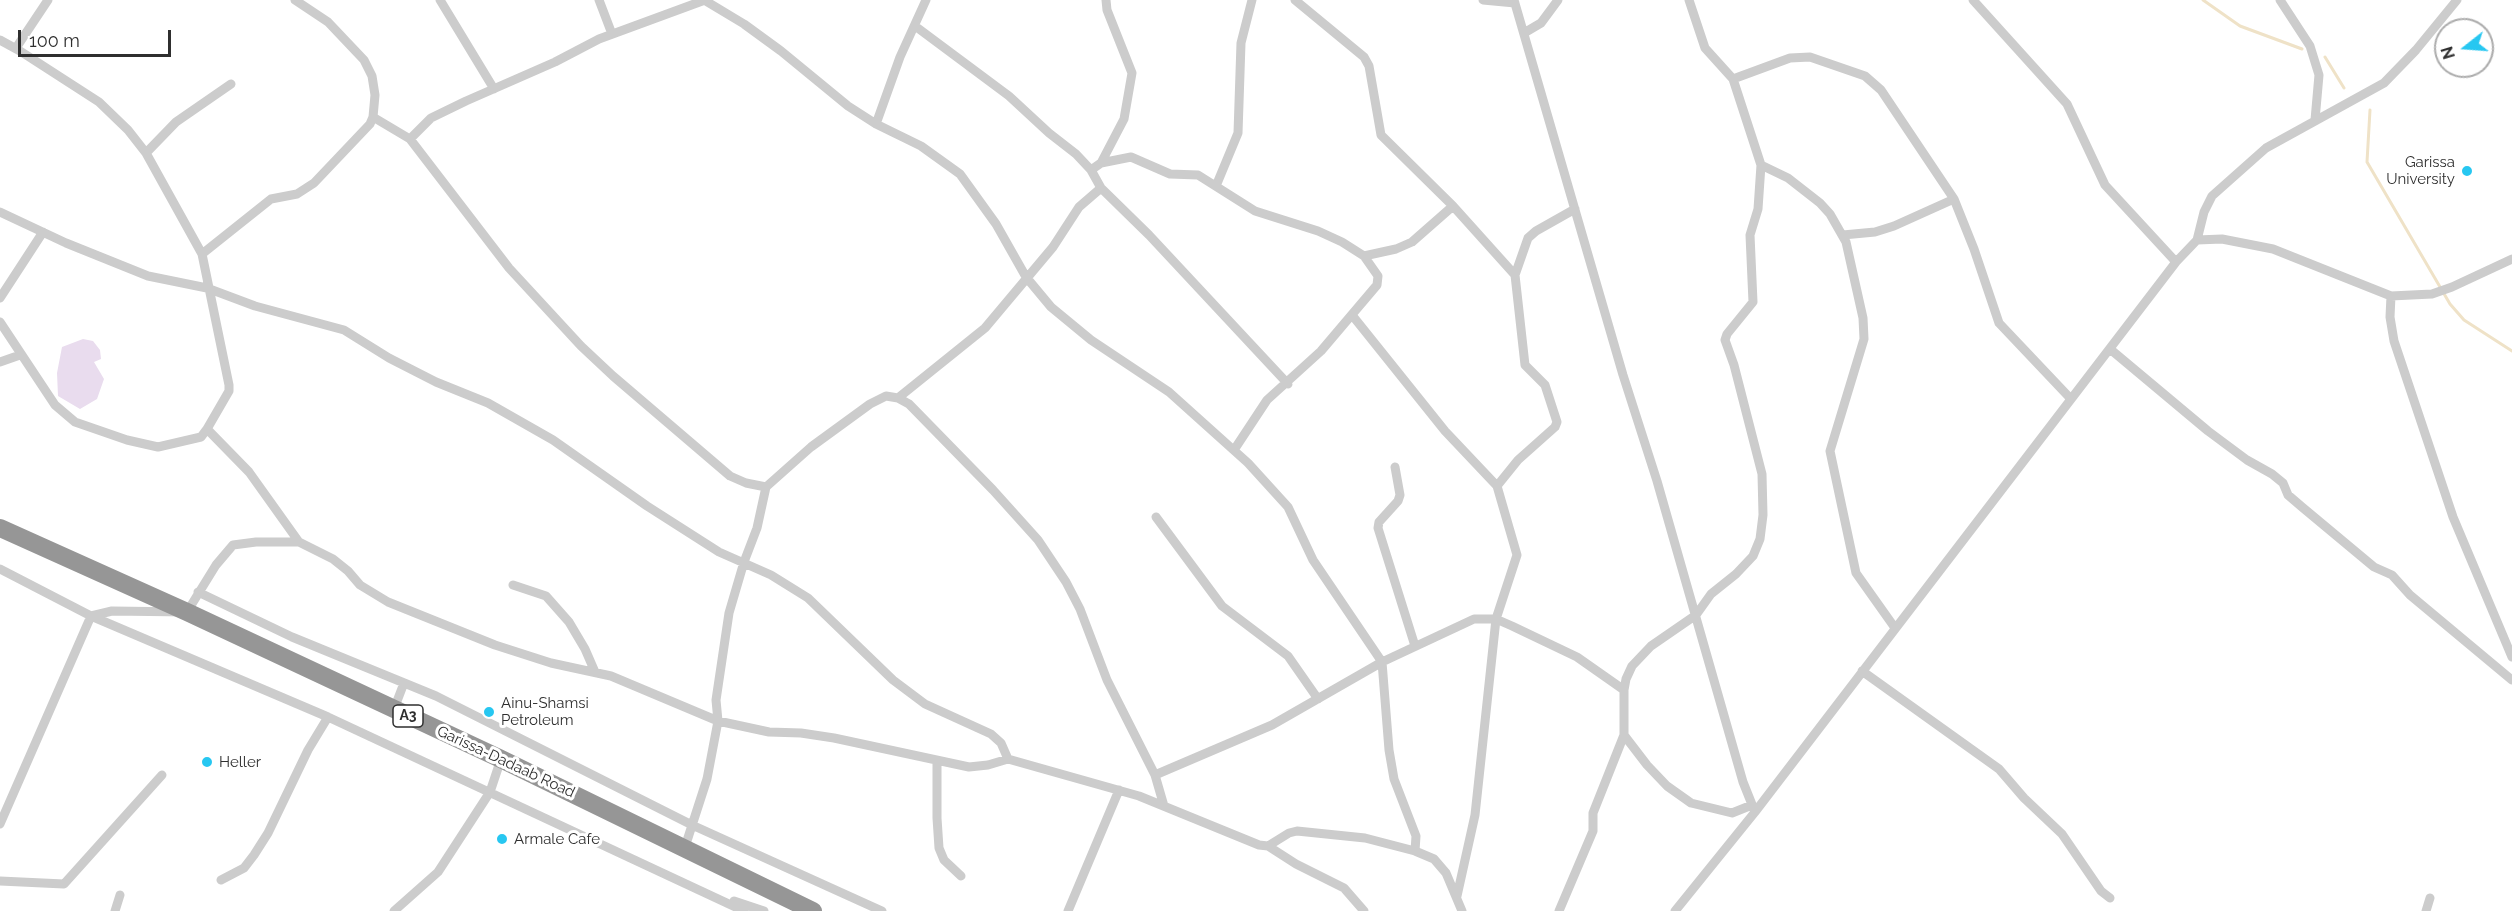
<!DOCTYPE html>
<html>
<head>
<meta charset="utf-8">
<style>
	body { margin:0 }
	#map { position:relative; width:2512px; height:911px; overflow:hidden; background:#fff; font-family:Raleway,sans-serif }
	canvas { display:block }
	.north { position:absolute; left:2434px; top:18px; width:60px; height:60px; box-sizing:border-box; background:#fff; border:2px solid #acacac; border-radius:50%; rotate:253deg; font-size:16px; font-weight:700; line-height:24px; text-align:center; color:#2f2f2f }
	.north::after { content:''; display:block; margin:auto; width:21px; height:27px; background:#27c7f1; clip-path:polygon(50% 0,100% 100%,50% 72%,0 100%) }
	.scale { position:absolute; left:18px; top:30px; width:153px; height:27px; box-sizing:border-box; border:3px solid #2f2f2f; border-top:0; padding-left:8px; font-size:18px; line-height:21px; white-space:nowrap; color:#2f2f2f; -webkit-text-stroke:4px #fff; paint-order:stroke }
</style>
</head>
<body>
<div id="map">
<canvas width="2512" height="911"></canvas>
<div class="north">N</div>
<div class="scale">100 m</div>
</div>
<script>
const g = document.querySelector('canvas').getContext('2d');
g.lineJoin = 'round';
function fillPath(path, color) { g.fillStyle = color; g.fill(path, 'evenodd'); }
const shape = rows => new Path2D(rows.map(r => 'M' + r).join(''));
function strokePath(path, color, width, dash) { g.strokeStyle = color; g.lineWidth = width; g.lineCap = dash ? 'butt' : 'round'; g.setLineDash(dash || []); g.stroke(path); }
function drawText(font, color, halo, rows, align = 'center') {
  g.font = font + ' Raleway,sans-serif'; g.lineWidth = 6; g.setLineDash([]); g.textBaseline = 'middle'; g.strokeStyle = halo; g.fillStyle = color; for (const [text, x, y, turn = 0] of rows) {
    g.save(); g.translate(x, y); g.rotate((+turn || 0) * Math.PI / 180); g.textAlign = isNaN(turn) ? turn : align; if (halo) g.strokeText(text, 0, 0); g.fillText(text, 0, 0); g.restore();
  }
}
const green = shape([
	[83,339,93,341,100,350,101,359,94,362,104,379,97,399,80,409,58,396,57,373,62,347]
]);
const stream = shape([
	[2203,0,2240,26,2302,49],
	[2325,57,2344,88],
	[2370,110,2367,162,2450,304,2464,320,2512,351]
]);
const street = shape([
	[440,0,494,89],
	[599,0,612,34],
	[704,0,744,24,781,51,848,106,876,124,921,146,960,174,996,224,1026,277,1051,307,1091,340,1169,392,1248,463,1288,507,1313,560,1382,662,1389,750,1394,779,1416,836,1415,851],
	[1295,0,1364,57,1369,66,1381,135,1453,206,1515,275,1525,365,1545,385,1557,422,1555,427,1518,460,1497,486,1517,555,1496,619,1475,815,1457,896],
	[1483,0,1515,3],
	[1514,0,1623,375,1657,481,1743,782,1755,812],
	[1973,0,2067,104,2105,185,2176,262],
	[2280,0,2310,46,2319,75,2315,120],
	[915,26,1009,96,1049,133,1076,154,1091,170,1101,188,1149,235,1288,384],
	[1524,33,1541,23,1558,0],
	[0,40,20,51,99,102,128,130,146,153,202,254,229,385,229,391,207,429,201,437,158,447,127,440,75,422,55,405,0,322],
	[16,48,48,0],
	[1733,79,1790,58,1810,57,1865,76,1881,90,1954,199,1974,249,1999,323,2070,398],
	[373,117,410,139,509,268,581,346,613,376,730,476,746,483,766,487],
	[876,124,900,57,926,0],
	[410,139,431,118,466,101,555,62,599,39,705,0],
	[146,153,176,122,231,84],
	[1101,163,1124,119,1132,73,1107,10,1106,0],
	[1761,165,1788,178,1820,203,1830,214,1846,242,1863,318,1864,339,1830,451,1856,573,1895,628],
	[1091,170,1101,163,1131,157,1170,174,1198,175,1255,211,1318,231,1342,242,1364,256,1378,276,1377,285,1321,351,1267,400,1234,450],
	[1216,186,1238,133,1241,43,1252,0],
	[0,212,66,243,148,276,207,288,255,306,344,330,389,358,436,382,488,403,553,440,647,506,719,552,771,575,808,598,893,680,925,704,991,734,1001,743,1008,759],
	[1843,235,1875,232,1894,226,1954,199],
	[2197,240,2222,239,2273,249,2391,296,2432,294,2452,287,2512,259],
	[202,254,271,199,297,194,314,183,370,124,373,117,375,95,372,76,364,60,328,22,295,0],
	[1364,256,1396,249,1412,242,1453,206],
	[1515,275,1528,238,1536,231,1575,209],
	[2391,296,2390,317,2394,341,2453,517,2512,657],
	[0,298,43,232],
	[1352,315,1445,431,1497,486],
	[2110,349,2208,431,2247,460,2272,474,2283,483,2288,495,2302,507,2374,567,2392,575,2410,595,2512,680],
	[0,362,20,355],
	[898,398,985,328,1053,247,1079,207,1101,188],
	[207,429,249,472,299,542],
	[1395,467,1400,495,1398,501,1379,522,1378,528,1415,646],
	[1156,517,1222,606,1288,656,1318,699],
	[0,569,91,616,328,717,744,911],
	[513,585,546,596,569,622,585,649,595,672],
	[198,592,292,637,436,696,692,825,882,911],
	[1862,671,1999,769,2024,798,2062,834,2101,891,2110,898],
	[394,709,404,683],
	[1624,735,1647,765,1667,786,1691,803,1732,813,1752,805],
	[937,762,937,818,939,848,944,860,961,876],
	[1155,775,1272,725,1382,662,1474,619,1496,619,1512,626,1577,657,1624,690],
	[0,824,91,616,112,611,187,612,216,565,233,545,256,542,299,542,333,559,348,571,360,585,388,602,495,645,551,663,611,676,718,721,769,732,801,733,834,738,969,767,988,765,1008,759,1139,796,1259,845,1268,846,1296,864,1344,888,1364,911],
	[1268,846,1289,833,1297,831,1365,838,1415,851,1434,859,1446,873,1462,911],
	[685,847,707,779,718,721,716,700,729,613,744,562,757,528,766,487,811,447,870,404,886,396,898,398,909,404,993,490,1038,540,1066,582,1080,609,1107,680,1155,775,1164,806],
	[221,880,244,868,254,855,268,833,308,750,328,717],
	[0,881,64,884,162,775],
	[734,901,764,911],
	[115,911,120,895],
	[394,911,438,872,490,792,501,759],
	[1068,911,1119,790],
	[1559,911,1593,831,1593,813,1624,735,1624,690,1626,679,1632,666,1651,646,1696,615,1711,594,1736,574,1753,556,1760,539,1763,515,1762,474,1734,365,1725,340,1727,334,1753,302,1750,235,1758,209,1761,165,1733,79,1705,48,1689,0],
	[1675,911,1755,812,2176,262,2197,240,2204,212,2212,196,2266,148,2384,83,2416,50,2457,0],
	[2426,911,2430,898]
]);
const highway = shape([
	[0,528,187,612,501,759,813,911]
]);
const markers = [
	[2467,171,6,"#27c7f1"],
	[489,712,6,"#27c7f1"],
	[207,762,6,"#27c7f1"],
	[502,839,6,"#27c7f1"]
];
const shields = [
	[408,716,30]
];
const shieldNames = [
	["A3",408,716]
];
const poiNames = [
	["Garissa",2455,162,"right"],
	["University",2455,179,"right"],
	["Ainu-Shamsi",501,703],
	["Petroleum",501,720],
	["Heller",219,762],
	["Armale Cafe",514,839]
];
const streetNames = [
	["Garissa-Dadaab Road",506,762,25]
];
fillPath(green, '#e9dcee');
strokePath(stream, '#efe2c7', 3);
strokePath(street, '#ccc', 9);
strokePath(highway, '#969696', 18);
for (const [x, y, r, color] of markers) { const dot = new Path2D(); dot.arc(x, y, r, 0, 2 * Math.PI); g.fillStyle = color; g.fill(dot); strokePath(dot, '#fff', 2); }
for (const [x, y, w] of shields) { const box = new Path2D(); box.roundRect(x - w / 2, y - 11, w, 22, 4.5); g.fillStyle = '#fff'; g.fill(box); strokePath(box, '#2f2f2f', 1.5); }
drawText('bold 14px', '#2f2f2f', null, shieldNames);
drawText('15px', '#2f2f2f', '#fff', poiNames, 'left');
drawText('15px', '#2f2f2f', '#fff', streetNames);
</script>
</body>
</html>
